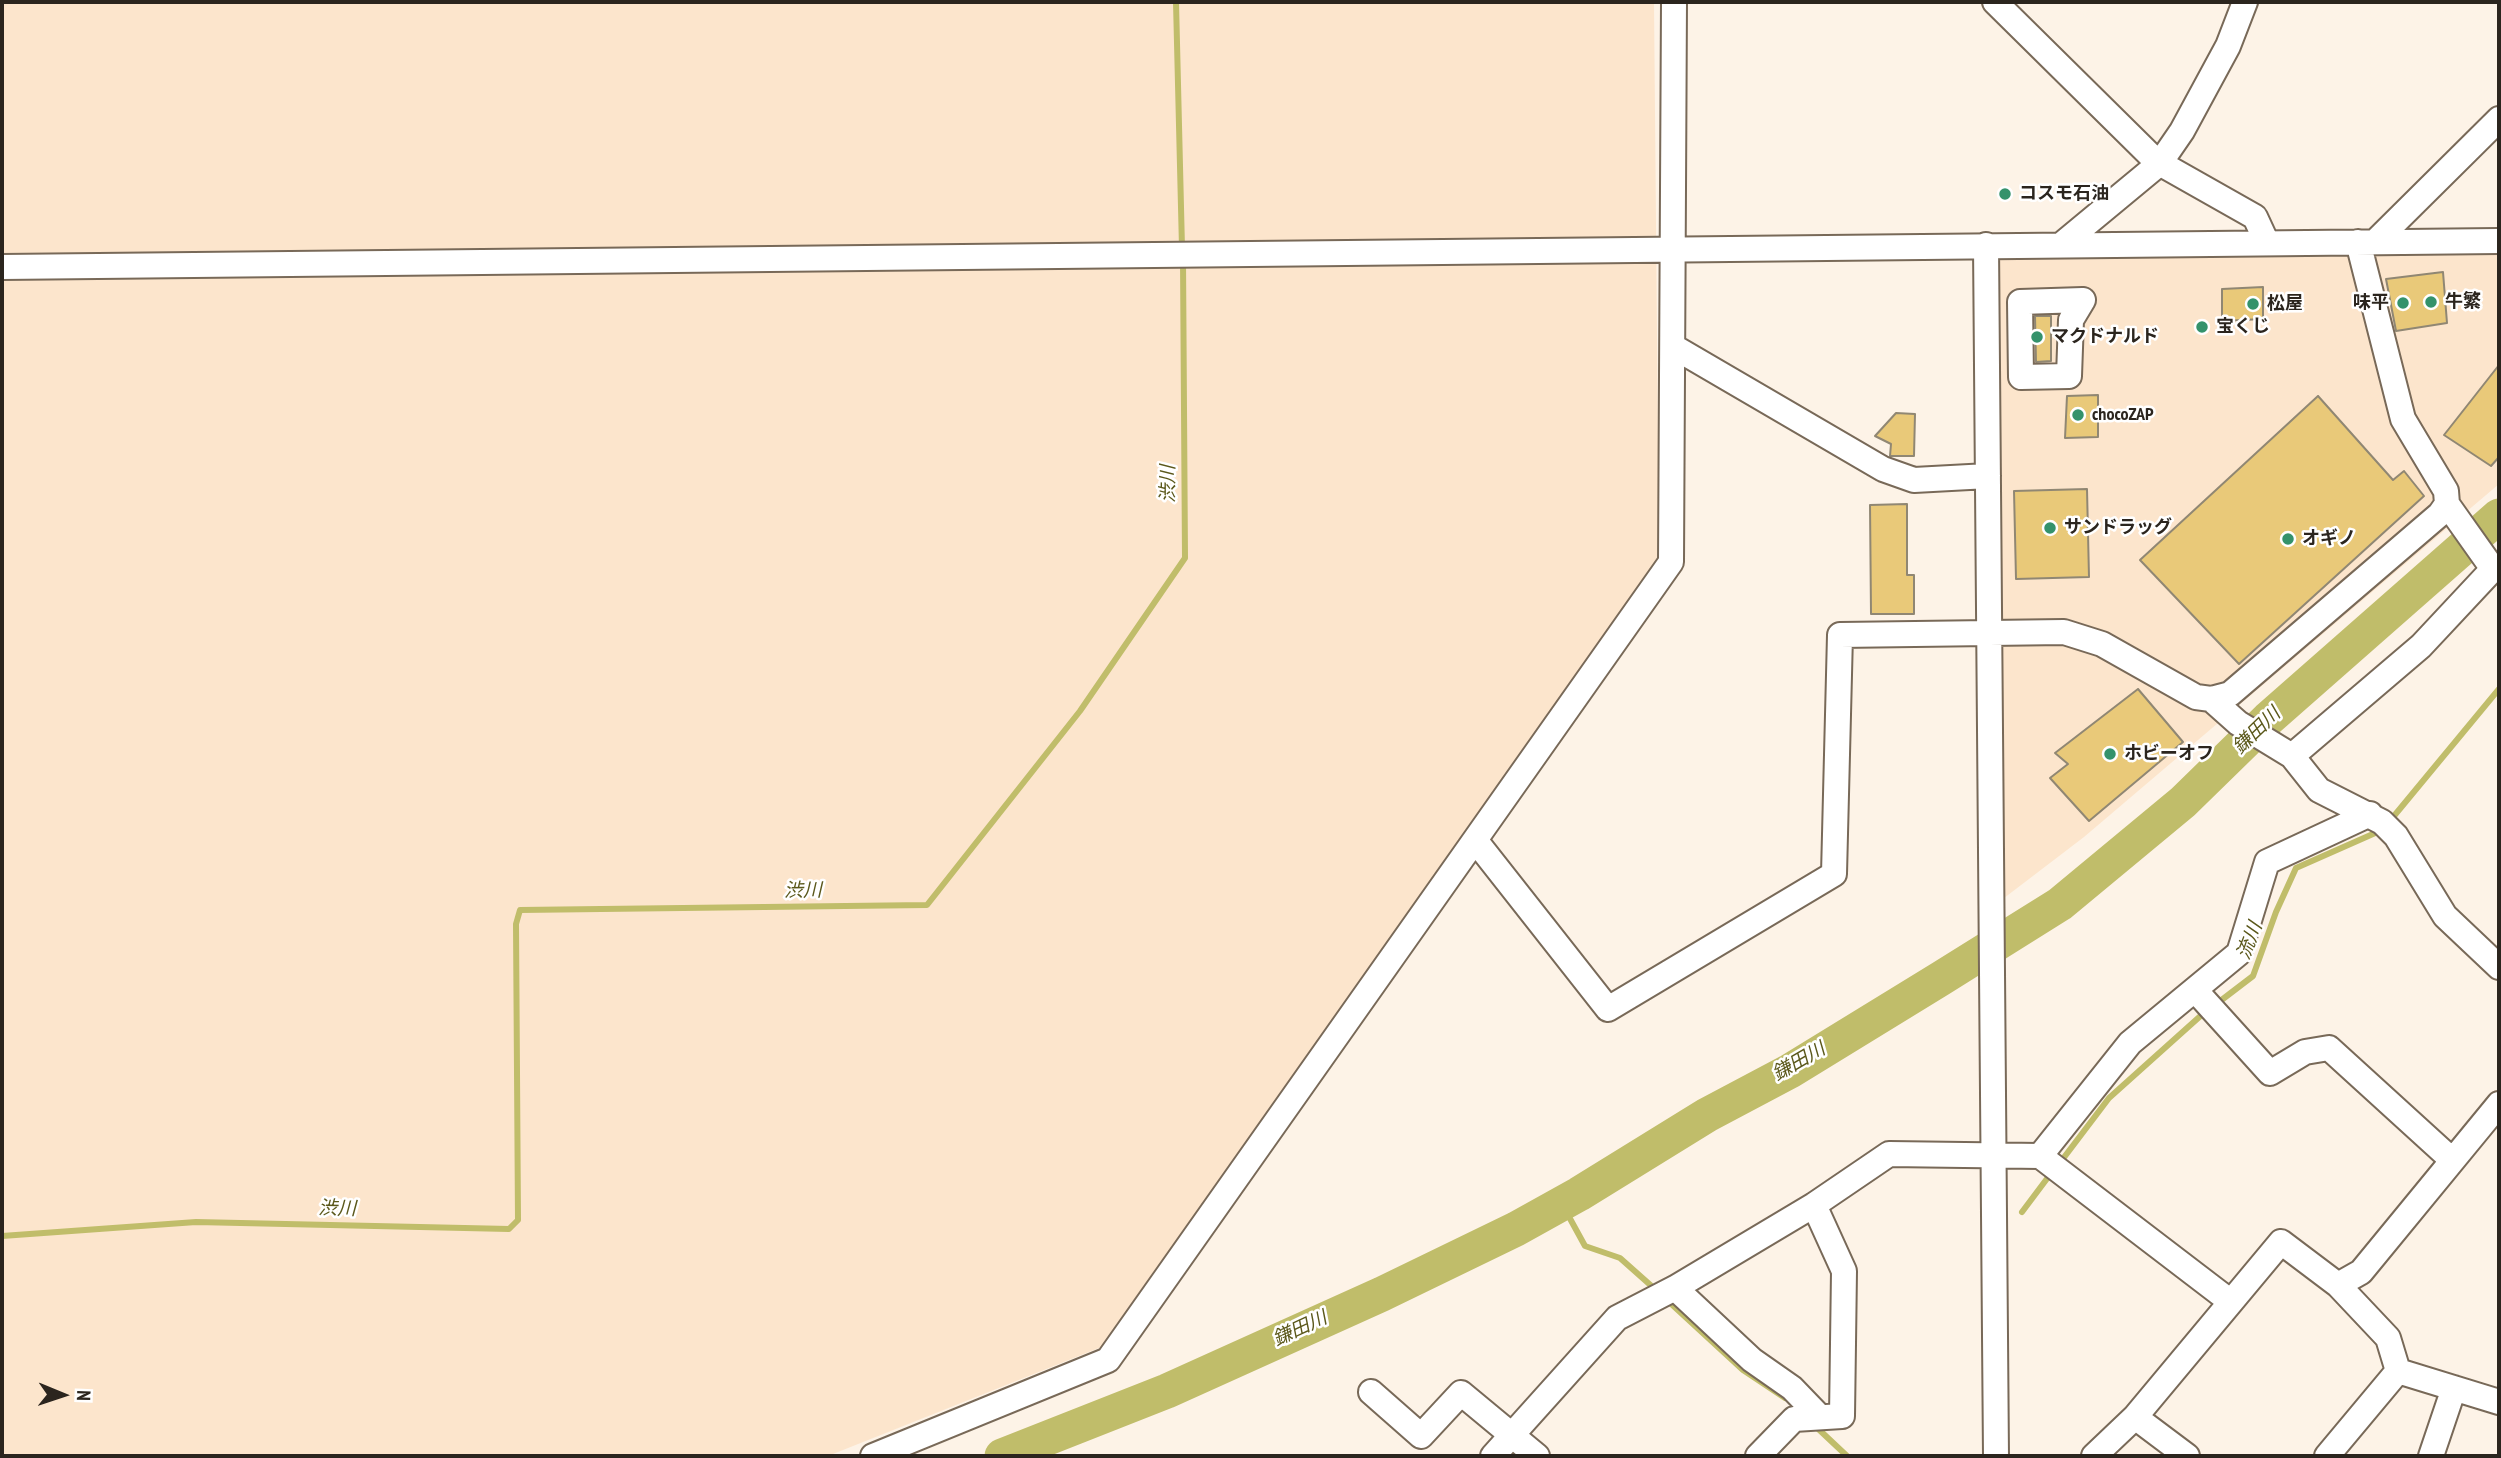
<!DOCTYPE html>
<html>
<head>
<meta charset="utf-8">
<style>
	body { margin:0 }
	#map { position:relative; width:2501px; height:1458px; overflow:hidden; background:#fdf3e7; font-family:"PT Sans Narrow",sans-serif }
	canvas { display:block }
	.frame { position:absolute; inset:0; border:4px solid #2b251e; pointer-events:none }
	.north { position:absolute; left:28px; top:1360px; width:70px; height:70px; -webkit-text-stroke:5px #fff; paint-order:stroke; rotate:92deg; font-size:19px; font-weight:700; line-height:28px; text-align:center; color:#2b251e }
	.north::after { content:''; display:block; margin:auto; width:24px; height:32px; background:#2b251e; clip-path:polygon(50% 0,100% 100%,50% 72%,0 100%) }
</style>
</head>
<body>
<div id="map">
<canvas width="2501" height="1458"></canvas>
<div class="frame"></div>
<div class="north">N</div>
</div>
<script>
const g = document.querySelector('canvas').getContext('2d');
g.lineJoin = 'round';
function fillPath(path, color) { g.fillStyle = color; g.fill(path, 'evenodd'); }
const shape = rows => new Path2D(rows.map(r => 'M' + r).join(''));
function strokePath(path, color, width, dash) { g.strokeStyle = color; g.lineWidth = width; g.lineCap = dash ? 'butt' : 'round'; g.setLineDash(dash || []); g.stroke(path); }
function drawText(font, color, halo, rows, align = 'center') {
  g.font = font + ' "PT Sans Narrow","Noto Sans JP",sans-serif'; g.lineWidth = 5; g.setLineDash([]); g.textBaseline = 'middle'; g.strokeStyle = halo; g.fillStyle = color; for (const [text, x, y, turn = 0] of rows) {
    g.save(); g.translate(x, y); g.rotate((+turn || 0) * Math.PI / 180); g.textAlign = isNaN(turn) ? turn : align; if (halo) g.strokeText(text, 0, 0); g.fillText(text, 0, 0); g.restore();
  }
}
const built = shape([
	[2,2,1654,2,1659,557,1104,1346,828,1456,2,1456],
	[2499,241,2499,484,2084,837,1991,908,1986,246]
]);
const stream = shape([
	[1176,2,1182,248],
	[2389,822,2499,689],
	[2215,1005,2253,976,2276,912,2296,868,2382,830],
	[2059,1164,2109,1098,2206,1011],
	[1562,1204,1585,1246,1620,1258,1656,1290],
	[2022,1212,2052,1172],
	[2,1236,196,1222,509,1229,518,1220,516,924,520,910,927,905,1080,711,1185,558,1183,259],
	[1667,1300,1743,1370,1785,1398],
	[1813,1424,1847,1456]
]);
const river = shape([
	[1002,1456,1167,1391,1382,1294,1516,1229,1579,1194,1707,1115,1790,1071,1940,979,2060,904,2183,802,2268,719,2499,516]
]);
const building = shape([
	[2443,272,2447,323,2396,331,2386,279,2443,272],
	[2263,287,2263,319,2222,321,2222,289,2263,287],
	[2035,316,2051,316,2051,361,2036,362,2035,316],
	[2499,365,2499,457,2491,466,2444,435,2499,365],
	[2098,395,2098,437,2065,438,2067,396,2098,395],
	[2318,396,2393,480,2404,471,2424,496,2239,664,2140,560,2318,396],
	[1896,413,1915,414,1914,456,1890,456,1891,444,1875,436,1896,413],
	[2087,489,2089,577,2016,579,2014,491,2087,489],
	[1907,504,1907,575,1914,575,1914,614,1871,614,1870,505,1907,504],
	[2138,689,2183,742,2089,821,2050,778,2068,764,2055,753,2138,689]
]);
const minor = shape([
	[1995,2,2156,161,2255,217,2267,243],
	[2375,242,2499,119],
	[1986,245,1996,1456],
	[2061,245,2160,163,2182,131,2228,46,2245,2],
	[2,267,2499,241],
	[2083,300,2071,320,2069,376,2021,377,2020,302,2083,300],
	[1674,347,1883,469,1914,480,1988,476],
	[2211,699,2238,723,2292,756,2319,790,2382,822,2396,836,2445,916,2499,967],
	[2292,756,2421,646,2493,569,2447,504],
	[1475,840,1608,1009,1834,874,1840,635,2064,632,2102,644,2196,697,2211,699,2230,694,2440,514,2447,504,2446,491,2403,419,2358,242],
	[2195,990,2270,1073,2305,1052,2329,1048,2452,1160],
	[2040,1156,2130,1043,2239,953,2267,862,2370,814],
	[2338,1285,2361,1272,2499,1104],
	[1675,1288,1752,1360,1792,1388,1819,1416],
	[2398,1371,2499,1402],
	[1371,1392,1421,1436,1461,1393,1537,1456],
	[2135,1417,2187,1456],
	[873,1456,1108,1360,1671,562,1674,2],
	[1493,1456,1617,1318,1675,1288,1814,1205,1889,1154,2040,1156,2231,1302],
	[1758,1456,1794,1419,1842,1416,1844,1271,1814,1205],
	[2094,1456,2135,1417,2281,1242,2338,1285,2388,1338,2398,1371],
	[2327,1456,2398,1371],
	[2431,1456,2454,1388]
]);
const markers = [
	[2005,194,7,"#34926b"],
	[2431,302,7,"#34926b"],
	[2403,303,7,"#34926b"],
	[2253,304,7,"#34926b"],
	[2202,327,7,"#34926b"],
	[2037,337,7,"#34926b"],
	[2078,415,7,"#34926b"],
	[2050,528,7,"#34926b"],
	[2288,539,7,"#34926b"],
	[2110,754,7,"#34926b"]
];
const poiNames = [
	["コスモ石油",2019,194],
	["牛繁",2445,302],
	["味平",2389,303,"right"],
	["松屋",2267,304],
	["宝くじ",2216,327],
	["マクドナルド",2051,337],
	["chocoZAP",2092,415],
	["サンドラッグ",2064,528],
	["オギノ",2302,539],
	["ホビーオフ",2124,754]
];
const waterNames = [
	["渋川",1169,484,-90],
	["鎌田川",2257,731,-44],
	["渋川",803,891,-1],
	["流川",2250,941,-69],
	["鎌田川",1799,1062,-30],
	["渋川",337,1209,1],
	["鎌田川",1300,1329,-25]
];
fillPath(built, '#fce5cc');
strokePath(stream, '#c0bd6a', 6);
strokePath(river, '#c0bd6a', 35);
fillPath(building, '#e9c979');
strokePath(building, '#908773', 2);
strokePath(minor, '#786958', 28);
strokePath(minor, '#fff', 24);
for (const [x, y, r, color] of markers) { const dot = new Path2D(); dot.arc(x, y, r, 0, 2 * Math.PI); g.fillStyle = color; g.fill(dot); strokePath(dot, '#fff', 2.5); }
drawText('bold 18px', '#2b251e', '#fff', poiNames, 'left');
drawText('italic 19px', '#5b581b', '#fff', waterNames);
</script>
</body>
</html>
